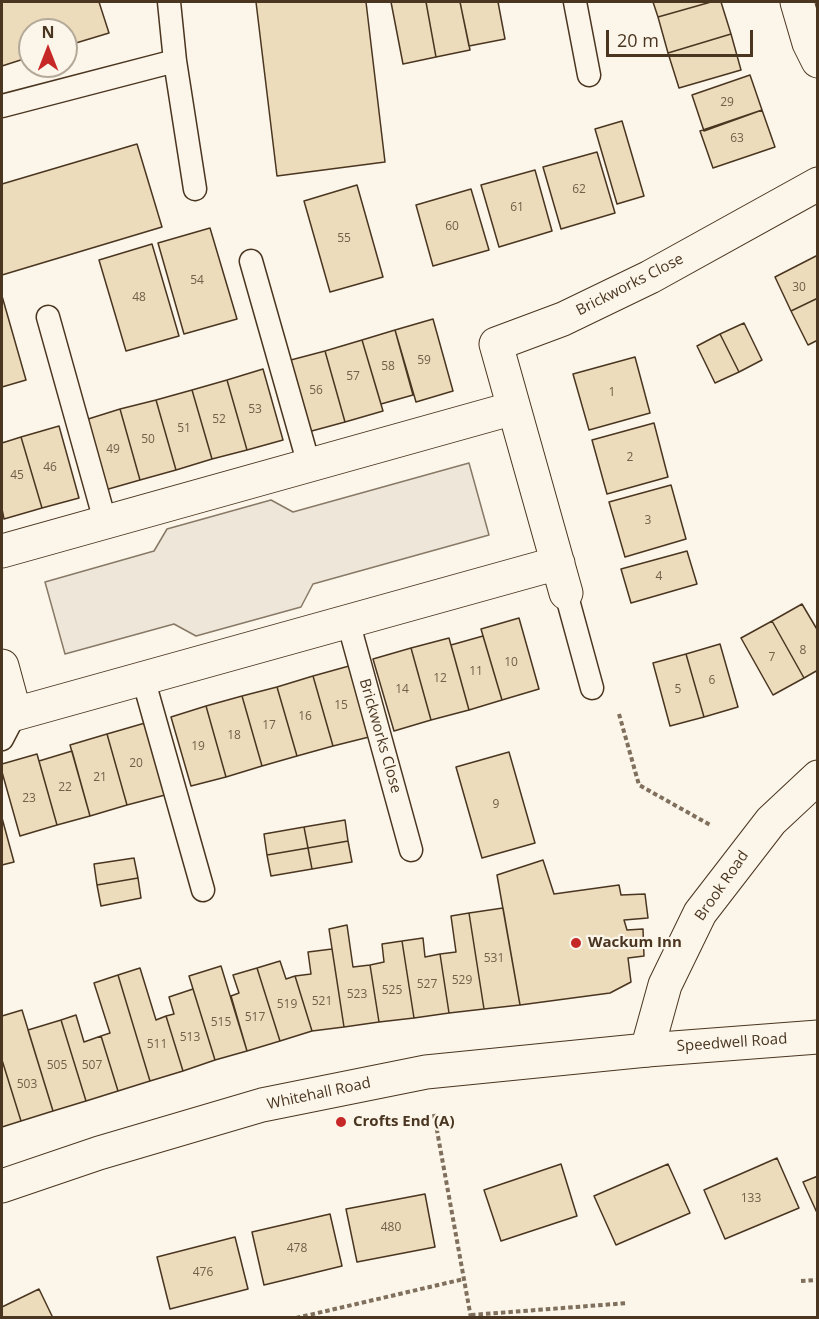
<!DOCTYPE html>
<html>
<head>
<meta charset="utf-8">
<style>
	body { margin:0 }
	#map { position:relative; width:819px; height:1319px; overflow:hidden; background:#fbf6e9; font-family:"Open Sans",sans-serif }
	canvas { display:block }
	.frame { position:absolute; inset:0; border:3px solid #4a3520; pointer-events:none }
	.north { position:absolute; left:18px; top:18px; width:60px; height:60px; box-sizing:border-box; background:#fbf6e9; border:2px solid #b4a999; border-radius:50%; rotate:0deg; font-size:16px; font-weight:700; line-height:24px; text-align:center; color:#4a3520 }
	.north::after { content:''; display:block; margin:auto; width:21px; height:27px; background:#c62828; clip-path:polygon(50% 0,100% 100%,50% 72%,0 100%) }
	.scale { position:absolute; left:606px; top:30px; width:147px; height:27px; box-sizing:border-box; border:3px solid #4a3520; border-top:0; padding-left:8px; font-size:18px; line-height:21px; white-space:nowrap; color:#4a3520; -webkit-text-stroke:4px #fbf6e9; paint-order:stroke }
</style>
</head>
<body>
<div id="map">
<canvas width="819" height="1319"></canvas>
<div class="frame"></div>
<div class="north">N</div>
<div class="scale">20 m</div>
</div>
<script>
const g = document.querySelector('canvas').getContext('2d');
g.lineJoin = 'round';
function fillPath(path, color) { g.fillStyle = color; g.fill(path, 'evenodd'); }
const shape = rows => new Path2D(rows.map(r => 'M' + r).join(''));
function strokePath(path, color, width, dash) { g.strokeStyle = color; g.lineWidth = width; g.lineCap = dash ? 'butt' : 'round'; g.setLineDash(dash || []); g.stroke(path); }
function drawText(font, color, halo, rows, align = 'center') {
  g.font = font + ' "Open Sans",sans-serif'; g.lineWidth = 4.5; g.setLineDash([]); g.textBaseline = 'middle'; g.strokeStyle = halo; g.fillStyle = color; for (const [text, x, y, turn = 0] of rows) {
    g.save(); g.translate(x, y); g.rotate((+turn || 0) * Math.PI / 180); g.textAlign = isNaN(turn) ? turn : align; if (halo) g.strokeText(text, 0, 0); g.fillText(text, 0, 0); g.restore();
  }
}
const green = shape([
	[469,463,489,535,313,584,301,607,196,636,174,624,65,654,45,582,154,551,167,529,271,500,293,512,469,463]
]);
const building = shape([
	[2,2,99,2,109,33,66,46,66,30,30,30,30,57,2,66,2,2],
	[256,2,366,2,385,162,277,176,256,2],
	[391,2,426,2,436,57,403,64,391,2],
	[426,2,460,2,470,50,436,57,426,2],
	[460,2,498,2,505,39,469,46,460,2],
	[653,2,711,2,658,17,653,2],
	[711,2,721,2,731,34,668,53,658,17,711,2],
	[731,34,741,70,679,88,668,53,731,34],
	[750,75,762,110,704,131,692,95,750,75],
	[762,110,775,147,713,168,700,131,762,110],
	[622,121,644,196,617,204,595,129,622,121],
	[137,144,162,227,2,275,2,184,137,144],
	[597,152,615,213,561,229,543,167,597,152],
	[535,170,552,231,499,247,481,185,535,170],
	[357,185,383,277,330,292,304,201,357,185],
	[471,189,489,250,433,266,416,205,471,189],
	[210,228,237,319,184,334,158,243,210,228],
	[152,244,179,336,126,351,99,260,152,244],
	[818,255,818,298,791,311,775,277,818,255],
	[2,296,26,380,2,387,2,296],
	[818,298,818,340,808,345,791,311,818,298],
	[433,319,453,391,416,402,395,330,433,319],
	[744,323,762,360,739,372,720,334,744,323],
	[395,330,413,395,381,404,362,340,395,330],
	[720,334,739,372,715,383,697,346,720,334],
	[362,340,383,411,345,422,325,351,362,340],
	[325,351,345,422,308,432,287,361,325,351],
	[635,357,650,413,589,430,573,374,635,357],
	[263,369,283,440,247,450,227,380,263,369],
	[227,380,247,450,212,459,192,390,227,380],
	[192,390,212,459,176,470,156,400,192,390],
	[156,400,176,470,140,480,120,409,156,400],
	[120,409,140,480,105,490,85,420,120,409],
	[654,423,668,477,607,494,592,440,654,423],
	[59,426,79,498,42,508,21,437,59,426],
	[21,437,42,508,4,519,2,509,2,443,21,437],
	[671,485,686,539,625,557,609,502,671,485],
	[687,551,697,584,631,603,621,569,687,551],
	[802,604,818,631,818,670,804,678,772,621,802,604],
	[519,618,539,689,502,700,481,629,519,618],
	[772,621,804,678,773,695,741,638,772,621],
	[483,636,502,700,469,710,451,645,483,636],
	[449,638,469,710,431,720,411,648,449,638],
	[720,644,738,707,704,717,686,654,720,644],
	[411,648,431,720,394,731,373,659,411,648],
	[686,654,704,717,670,726,653,663,686,654],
	[349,666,369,737,333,746,313,676,349,666],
	[313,676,333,746,297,756,277,687,313,676],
	[277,687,297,756,262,766,242,696,277,687],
	[242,696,262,766,226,777,206,706,242,696],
	[206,706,226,777,191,786,171,717,206,706],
	[145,723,165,795,127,805,107,734,145,723],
	[107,734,127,805,90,816,70,745,107,734],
	[72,751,90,816,57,825,39,761,72,751],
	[509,752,535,843,482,858,456,767,509,752],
	[37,754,57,825,20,836,2,772,2,764,37,754],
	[2,818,14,862,2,865,2,818],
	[345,820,348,841,308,848,304,827,345,820],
	[304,827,308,848,267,855,264,834,304,827],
	[348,841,352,862,312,869,308,848,348,841],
	[308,848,312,869,271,876,267,855,308,848],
	[134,858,138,878,97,885,94,864,134,858],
	[543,860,554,894,619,885,621,895,645,894,648,918,624,920,627,930,643,929,644,956,628,958,631,982,610,993,520,1005,497,875,543,860],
	[138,878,141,898,101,906,97,885,138,878],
	[503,908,520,1005,484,1009,469,913,503,908],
	[469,913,484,1009,449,1013,440,954,456,952,451,916,469,913],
	[347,925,353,967,370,965,379,1022,344,1027,329,929,347,925],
	[423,938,425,957,440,954,449,1013,414,1018,402,941,423,938],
	[402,941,414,1018,379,1022,370,965,384,962,382,944,402,941],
	[332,949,344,1027,312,1031,295,976,311,974,308,952,332,949],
	[280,961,286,979,295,976,312,1031,280,1041,257,968,280,961],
	[221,966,247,1051,215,1060,189,976,221,966],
	[140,968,156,1020,166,1016,183,1071,150,1081,118,975,140,968],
	[257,968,280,1041,247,1051,231,996,239,993,233,975,257,968],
	[118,975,150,1081,118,1091,101,1036,110,1033,94,983,118,975],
	[193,989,215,1060,183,1071,166,1016,174,1014,169,997,193,989],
	[22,1010,53,1111,21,1121,2,1060,2,1016,22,1010],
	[76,1015,84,1042,101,1036,118,1091,86,1101,61,1020,76,1015],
	[61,1020,86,1101,53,1111,28,1030,61,1020],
	[2,1060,21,1121,2,1127,2,1060],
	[777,1158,799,1208,725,1239,704,1190,777,1158],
	[561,1164,577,1216,501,1241,484,1190,561,1164],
	[668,1164,690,1213,616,1245,594,1196,668,1164],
	[818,1176,818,1215,803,1182,818,1176],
	[425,1194,435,1247,357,1262,346,1209,425,1194],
	[330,1214,342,1266,264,1285,252,1232,330,1214],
	[235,1237,248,1289,170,1309,157,1257,235,1237],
	[39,1289,53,1318,2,1318,2,1307,39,1289]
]);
const path = shape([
	[619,714,639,785,712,826],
	[434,1114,471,1318],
	[801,1281,818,1280],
	[471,1315,628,1303],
	[296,1318,464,1279]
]);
const service = shape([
	[169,2,175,61,195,189],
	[575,2,589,75],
	[2,106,175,61],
	[251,261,309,465],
	[48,317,105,521],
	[566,593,592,688],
	[348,621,411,850],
	[143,678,203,890],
	[2,739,15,714]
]);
const minor = shape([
	[797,2,809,43,818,61],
	[2,551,514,408],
	[566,593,496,344,563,319,650,277,818,184],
	[2,666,15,714,558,563]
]);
const tertiary = shape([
	[647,1050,818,1037]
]);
const secondary = shape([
	[2,1186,99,1153,262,1105,426,1072,647,1050,665,985,700,913,771,821,818,777]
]);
const markers = [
	[576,943,6,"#c62828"],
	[341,1122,6,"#c62828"]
];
const numberNames = [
	["29",727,103],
	["63",737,139],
	["62",579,190],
	["61",517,208],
	["60",452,227],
	["55",344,239],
	["54",197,281],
	["30",799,288],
	["48",139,298],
	["59",424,361],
	["58",388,367],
	["57",353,377],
	["56",316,391],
	["1",612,393],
	["53",255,410],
	["52",219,420],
	["51",184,429],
	["50",148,440],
	["49",113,450],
	["2",630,458],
	["46",50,468],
	["45",17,476],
	["3",648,521],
	["4",659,577],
	["8",803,651],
	["7",772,658],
	["10",511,663],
	["11",476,672],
	["12",440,679],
	["6",712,681],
	["14",402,690],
	["5",678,690],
	["15",341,706],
	["16",305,717],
	["17",269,726],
	["18",234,736],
	["19",198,747],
	["20",136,764],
	["21",100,778],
	["22",65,788],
	["23",29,799],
	["9",496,805],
	["531",494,959],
	["529",462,981],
	["527",427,985],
	["525",392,991],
	["523",357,995],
	["521",322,1002],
	["519",287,1005],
	["517",255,1018],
	["515",221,1023],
	["513",190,1038],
	["511",157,1045],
	["505",57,1066],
	["507",92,1066],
	["503",27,1085],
	["133",751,1199],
	["480",391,1228],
	["478",297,1249],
	["476",203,1273]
];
const streetNames = [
	["Brickworks Close",630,285,-27],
	["Brickworks Close",380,736,74],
	["Brook Road",722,886,-55],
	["Speedwell Road",732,1043,-4],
	["Whitehall Road",319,1094,-12]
];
const poiNames = [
	["Wackum Inn",588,943],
	["Crofts End (A)",353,1122]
];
fillPath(green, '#ede6d9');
strokePath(green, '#887966', 1.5);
fillPath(building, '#ecdcbc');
strokePath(building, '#4a3520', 1.5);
strokePath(service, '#4a3520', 25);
strokePath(minor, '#4a3520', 35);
strokePath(tertiary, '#4a3520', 35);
strokePath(secondary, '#4a3520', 35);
strokePath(path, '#7f6f5c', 4, [4.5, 3]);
strokePath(service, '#fbf6e9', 22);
strokePath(minor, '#fbf6e9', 33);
strokePath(tertiary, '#fbf6e9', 33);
strokePath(secondary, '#fbf6e9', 33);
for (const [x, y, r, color] of markers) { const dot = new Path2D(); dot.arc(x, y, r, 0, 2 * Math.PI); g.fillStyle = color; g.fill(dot); strokePath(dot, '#fbf6e9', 2); }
drawText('12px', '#725f47', null, numberNames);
drawText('15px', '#4a3520', '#fbf6e9', streetNames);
drawText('bold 15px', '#4a3520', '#fbf6e9', poiNames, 'left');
</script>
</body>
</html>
